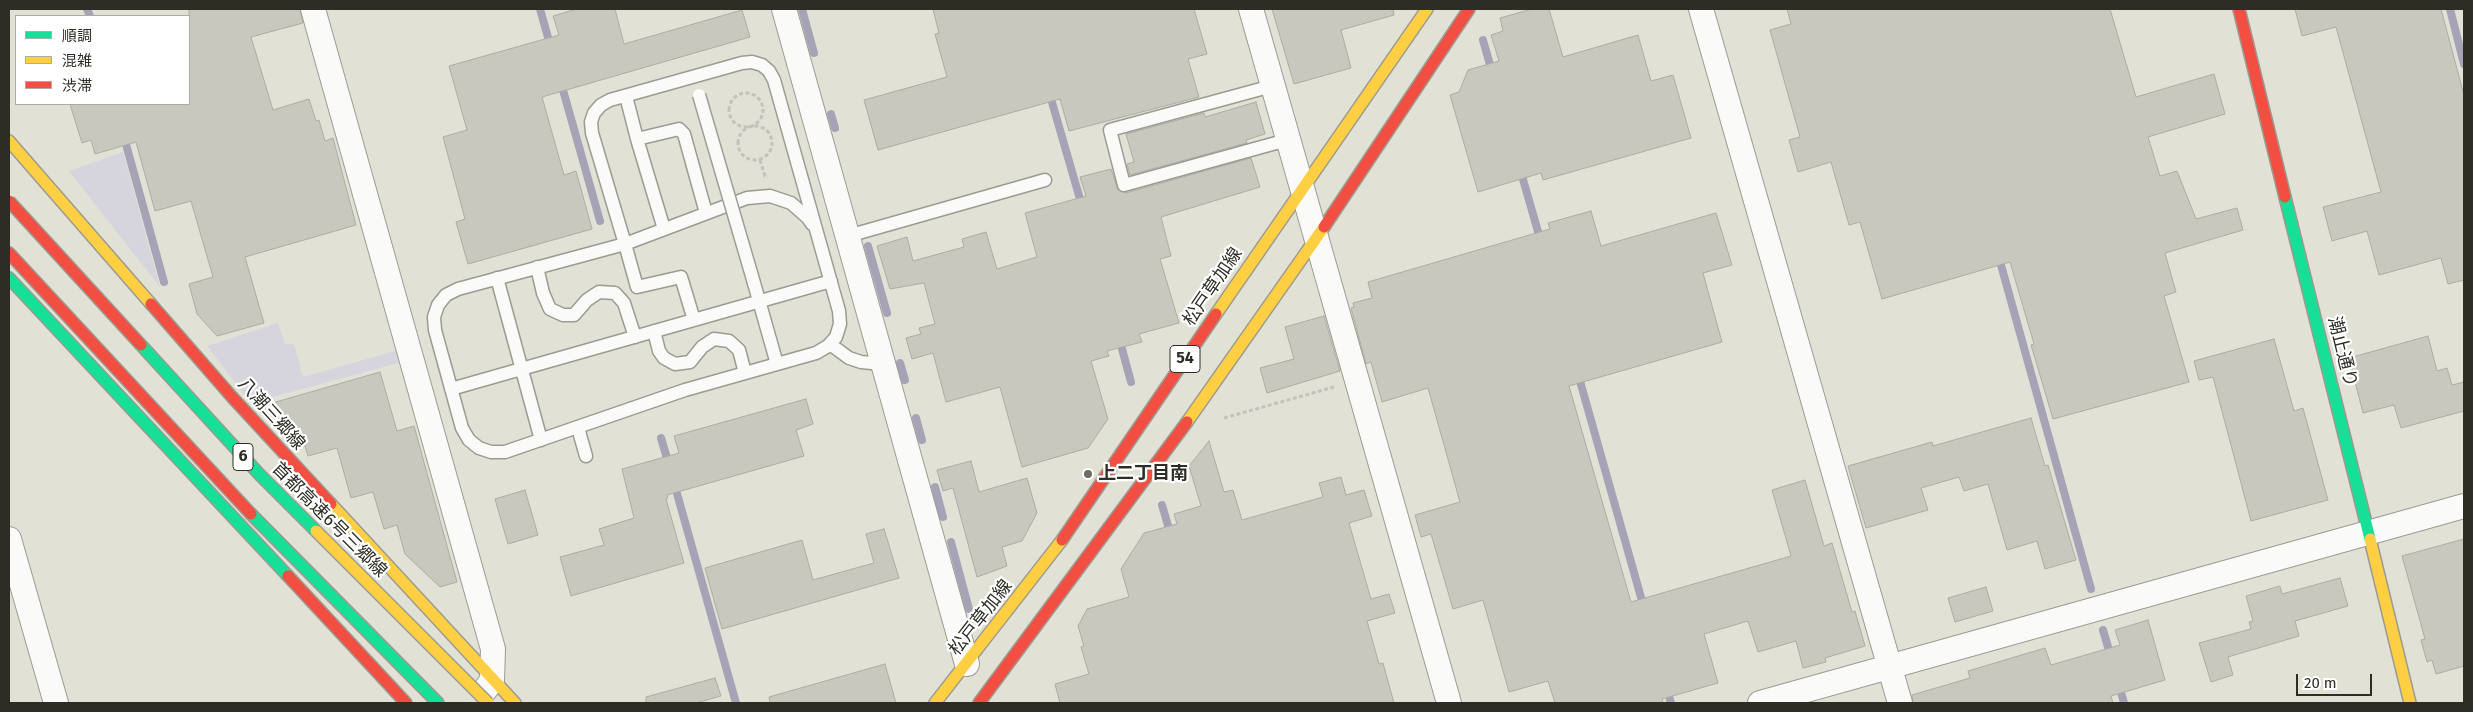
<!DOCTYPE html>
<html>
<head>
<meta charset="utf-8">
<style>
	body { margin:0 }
	#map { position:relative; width:2473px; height:712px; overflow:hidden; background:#e1e1d5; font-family:"Fira Sans","Noto Sans JP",sans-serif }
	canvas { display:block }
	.frame { position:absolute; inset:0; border:10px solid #2e2d25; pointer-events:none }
	.legend { position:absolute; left:15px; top:15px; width:175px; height:90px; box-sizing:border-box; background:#fff; border:1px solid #ababa8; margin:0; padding:6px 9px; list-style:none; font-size:15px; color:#2e2d25 }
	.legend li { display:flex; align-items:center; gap:10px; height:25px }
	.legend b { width:25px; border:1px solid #ababa8 }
	.scale { position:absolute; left:2296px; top:674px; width:76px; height:22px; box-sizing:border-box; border:2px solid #2e2d25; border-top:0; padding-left:6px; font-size:15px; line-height:18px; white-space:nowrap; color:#2e2d25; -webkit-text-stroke:4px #fff; paint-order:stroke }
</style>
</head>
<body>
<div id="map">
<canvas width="2473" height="712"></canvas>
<div class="frame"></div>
<ul class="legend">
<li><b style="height:6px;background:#16e098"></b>順調</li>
<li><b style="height:6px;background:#ffcf43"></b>混雑</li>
<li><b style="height:6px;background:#f24e42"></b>渋滞</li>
</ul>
<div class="scale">20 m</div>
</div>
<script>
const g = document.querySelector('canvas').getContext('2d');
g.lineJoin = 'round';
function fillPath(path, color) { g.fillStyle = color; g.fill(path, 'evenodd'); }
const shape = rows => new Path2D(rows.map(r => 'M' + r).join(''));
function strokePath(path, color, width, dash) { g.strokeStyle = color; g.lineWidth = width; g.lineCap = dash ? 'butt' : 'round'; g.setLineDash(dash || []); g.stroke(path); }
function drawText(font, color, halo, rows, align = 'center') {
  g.font = font + ' "Fira Sans","Noto Sans JP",sans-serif'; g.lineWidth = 4.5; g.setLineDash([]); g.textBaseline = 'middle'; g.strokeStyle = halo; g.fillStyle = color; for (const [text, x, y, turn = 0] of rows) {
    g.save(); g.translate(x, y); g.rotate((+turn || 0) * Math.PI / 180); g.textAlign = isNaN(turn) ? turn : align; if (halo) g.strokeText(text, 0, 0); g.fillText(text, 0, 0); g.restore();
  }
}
const green = shape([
	[123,152,160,287,69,171],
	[278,323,285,344,294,344,303,377,399,350,402,362,251,403,207,346]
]);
const stream = shape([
	[87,9,90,16],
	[540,9,551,48],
	[802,9,814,53],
	[2450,9,2464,64],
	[1483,40,1492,72],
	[561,83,600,221],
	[1049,92,1082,206],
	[831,114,835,128],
	[124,137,164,282],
	[1520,169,1541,242],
	[868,246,887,313],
	[2001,265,2091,589],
	[1119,338,1131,382],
	[900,363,905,380],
	[1578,374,1644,608],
	[916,418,922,440],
	[661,438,669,465],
	[674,483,736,703],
	[935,487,943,517],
	[1162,505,1171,536],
	[951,542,969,609],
	[2103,630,2111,657],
	[2119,685,2124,703],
	[1667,689,1671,703]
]);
const building = shape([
	[189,9,300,9,303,23,251,37,273,110,309,99,316,121,319,120,325,141,333,138,356,225,245,257,264,323,217,336,197,314,189,284,213,277,191,201,155,211,136,142,95,154,91,140,82,143,70,104,189,104,189,9],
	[577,9,615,9,624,44,742,10,750,37,542,97,564,175,576,171,592,229,468,264,456,222,465,219,443,137,467,130,449,66,559,35,553,16,577,9],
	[933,9,1194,9,1207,54,1188,59,1199,97,1069,131,1060,99,878,150,864,100,947,77,935,34,939,33,933,9],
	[1272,9,1393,9,1394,15,1341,30,1351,68,1294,84,1272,9],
	[1532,9,1549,9,1563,57,1638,35,1651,81,1673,75,1691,138,1543,180,1541,173,1478,192,1450,95,1459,92,1468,70,1499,61,1491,35,1503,31,1500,18,1532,9],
	[1787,9,2110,9,2136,97,2214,74,2225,114,2148,137,2160,176,2177,171,2196,219,2237,208,2243,230,2165,253,2176,292,2164,296,2189,382,2053,419,2031,345,2034,344,2010,262,1882,299,1860,222,1849,225,1831,162,1798,172,1789,140,1800,137,1770,30,1791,24,1787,9],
	[2295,9,2441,9,2464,95,2464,280,2448,284,2441,258,2379,275,2367,231,2332,241,2323,207,2381,192,2336,27,2302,36,2295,9],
	[1256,102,1265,134,1246,140,1247,143,1130,175,1127,164,1134,162,1126,134,1204,113,1205,117,1256,102],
	[1251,158,1260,187,1161,217,1171,256,1160,259,1179,323,1139,334,1142,342,1107,351,1109,356,1091,361,1108,419,1088,448,1022,467,1000,387,946,402,933,353,912,359,906,338,921,334,919,328,935,324,924,283,890,289,877,246,907,237,913,261,964,247,962,239,986,232,997,269,1037,257,1025,213,1086,196,1080,177,1111,169,1118,190,1126,193,1251,158],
	[1591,211,1601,246,1716,213,1732,265,1703,273,1722,342,1569,386,1631,602,1791,556,1772,490,1805,480,1824,546,1832,543,1852,612,1855,611,1865,646,1825,658,1826,662,1803,668,1796,641,1758,652,1748,621,1704,634,1718,683,1662,699,1663,703,1555,703,1548,681,1509,692,1483,600,1453,609,1431,534,1421,537,1415,515,1460,502,1428,388,1382,402,1371,362,1366,364,1351,308,1354,307,1353,303,1372,298,1368,282,1550,229,1548,223,1591,211],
	[1324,316,1340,371,1267,393,1260,368,1294,359,1285,327,1324,316],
	[2428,336,2437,371,2447,368,2452,385,2464,382,2464,411,2401,428,2394,405,2363,413,2349,358,2428,336],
	[2274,339,2294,411,2303,408,2328,500,2251,521,2213,377,2199,380,2194,361,2274,339],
	[380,372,397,431,414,426,457,582,440,587,405,554,397,525,384,529,373,492,351,498,337,448,308,456,301,433,290,436,262,406,380,372],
	[806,399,813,424,796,430,804,456,667,495,668,498,666,499,684,563,571,596,560,557,604,545,599,529,634,518,622,469,679,453,674,436,806,399],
	[2031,418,2045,466,2048,465,2076,560,2045,569,2037,541,2007,550,1988,484,1964,491,1959,477,1921,488,1928,510,1866,528,1848,466,1932,442,1933,446,2031,418],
	[1209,441,1224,492,1233,490,1242,520,1323,497,1319,483,1341,477,1346,495,1364,490,1372,516,1349,523,1371,599,1389,594,1395,613,1367,621,1379,664,1383,663,1394,703,1060,703,1055,684,1089,674,1081,647,1084,646,1078,626,1087,609,1129,597,1121,569,1144,533,1177,524,1174,514,1201,506,1189,466,1209,441],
	[971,461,979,492,1027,478,1037,513,1022,541,1002,547,1007,566,977,577,953,488,943,491,937,470,971,461],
	[525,490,538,535,508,544,495,499,525,490],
	[884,529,899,578,722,629,705,568,802,540,813,580,874,563,866,534,884,529],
	[2464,539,2464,666,2436,674,2432,660,2427,662,2421,640,2425,639,2402,556,2464,539],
	[2340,578,2348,606,2295,621,2299,636,2228,657,2233,675,2211,682,2199,643,2251,629,2249,622,2253,621,2246,596,2280,586,2282,594,2340,578],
	[1986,587,1993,611,1955,622,1948,598,1986,587],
	[2148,620,2165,680,2111,696,2113,703,1913,703,1912,695,1970,678,1968,671,2045,648,2051,665,2120,645,2115,630,2148,620],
	[885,664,896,703,770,703,769,697,885,664],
	[715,678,721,696,696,703,646,703,646,697,715,678]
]);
const path = shape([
	'729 110a17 17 0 1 1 34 0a17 17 0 1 1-34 0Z',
	'738 143a17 17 0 1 1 34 0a17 17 0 1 1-34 0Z',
	[760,160,765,176,768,176],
	[1224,418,1334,387]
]);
const lane = shape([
	[752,62,762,65,769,71,774,80,839,311,840,324,836,337,828,346,816,353,685,390,505,452,491,452,479,448,469,440,462,428,435,330,434,317,438,305,446,295,458,289,625,244,592,133,591,122,594,113,601,105,610,100,742,63,752,62],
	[1272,86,1110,130,1124,185,1287,140],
	[626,96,637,139,679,129,684,134,706,213],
	[637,139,664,229],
	[848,236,1045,180],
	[537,267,543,293,550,309,563,315,574,315,587,300,599,292,615,293,624,303,635,337],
	[497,278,541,440],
	[754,283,777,364],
	[694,320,681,277,637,287,625,244,747,198,770,196,791,203,808,218,812,224],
	[654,331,659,351,664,358,675,364,690,362,702,347,714,339,729,341,739,350,745,373],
	[830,344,849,358,861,362,883,364],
	[451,389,831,281],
	[578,428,586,456]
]);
const street = shape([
	[313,9,493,649,492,680,485,690],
	[784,9,967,664],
	[1251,9,1449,703],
	[1701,9,1900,703],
	[9,539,56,703],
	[1760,703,2464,506]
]);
const fast = shape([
	[2285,197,2370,539],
	[9,278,288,576],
	[251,514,438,703]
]);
const slow = shape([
	[9,141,151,304],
	[1216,314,1427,9],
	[1187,422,1324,227],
	[331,504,515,703],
	[2370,539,2410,703],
	[935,703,1062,540]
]);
const jam = shape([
	[2239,9,2285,197],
	[1324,227,1469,9],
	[9,253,251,514],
	[151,304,232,397,331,504],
	[1062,540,1216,314],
	[288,576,406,703],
	[979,703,1187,422]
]);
const laneBridge = shape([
	[699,95,754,283]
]);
const fastBridge = shape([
	[141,345,260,475,316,531]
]);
const slowBridge = shape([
	[316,531,488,703]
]);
const jamBridge = shape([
	[9,201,141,345]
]);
const markers = [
	[1088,474,5,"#6d6c63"]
];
const shields = [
	[1185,359,30],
	[243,457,20]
];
const shieldNames = [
	["54",1185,359],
	["6",243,457]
];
const streetNames = [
	["松戸草加線",1213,287,-56],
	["潮止通り",2342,352,76],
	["八潮三郷線",271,414,48],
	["首都高速6号三郷線",329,520,45],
	["松戸草加線",981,618,-52]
];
const poiNames = [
	["上二丁目南",1098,474]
];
fillPath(green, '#d6d5de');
strokePath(stream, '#a6a3b6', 8);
fillPath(building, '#c8c8be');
strokePath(building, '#acaca2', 1);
strokePath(lane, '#9c9b92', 15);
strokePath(street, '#9c9b92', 26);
strokePath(fast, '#9c9b92', 14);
strokePath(slow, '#9c9b92', 14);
strokePath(jam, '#9c9b92', 14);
strokePath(path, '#c2c2be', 3, [4, 2.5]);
strokePath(lane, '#fafaf9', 12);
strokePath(street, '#fafaf9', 24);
strokePath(fast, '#16e098', 11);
strokePath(slow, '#ffcf43', 11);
strokePath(jam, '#f24e42', 11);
strokePath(laneBridge, '#9c9b92', 15, []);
strokePath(fastBridge, '#9c9b92', 14, []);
strokePath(slowBridge, '#9c9b92', 14, []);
strokePath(jamBridge, '#9c9b92', 14, []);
strokePath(laneBridge, '#fafaf9', 12);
strokePath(fastBridge, '#16e098', 11);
strokePath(slowBridge, '#ffcf43', 11);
strokePath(jamBridge, '#f24e42', 11);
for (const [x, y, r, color] of markers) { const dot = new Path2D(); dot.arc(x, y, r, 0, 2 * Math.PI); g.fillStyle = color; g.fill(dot); strokePath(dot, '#fff', 2); }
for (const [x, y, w] of shields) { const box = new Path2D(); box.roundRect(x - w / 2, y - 13.5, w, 27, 4); g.fillStyle = '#fff'; g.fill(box); strokePath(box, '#2e2d25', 1); }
drawText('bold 16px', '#2e2d25', null, shieldNames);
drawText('18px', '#2e2d25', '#fff', streetNames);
drawText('bold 18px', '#2e2d25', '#fff', poiNames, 'left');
</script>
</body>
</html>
